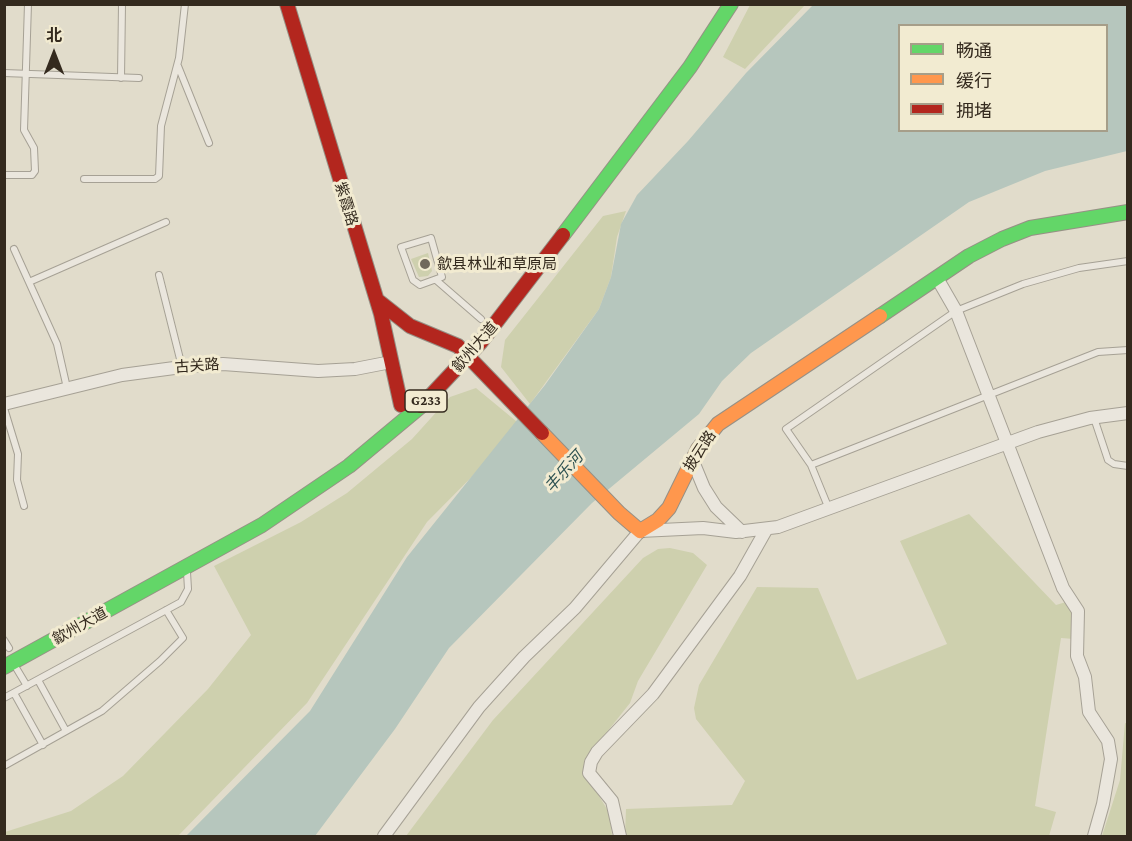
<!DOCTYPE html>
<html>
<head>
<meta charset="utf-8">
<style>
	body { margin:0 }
	#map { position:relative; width:1132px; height:841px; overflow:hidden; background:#e1dccb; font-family:"Crimson Pro","Noto Sans SC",serif }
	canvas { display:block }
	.frame { position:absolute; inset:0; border:6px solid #342a1e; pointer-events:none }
	.legend { position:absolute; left:898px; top:24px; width:210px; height:108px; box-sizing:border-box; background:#f2ebd1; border:2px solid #a69e89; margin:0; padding:8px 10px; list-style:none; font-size:18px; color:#342a1e }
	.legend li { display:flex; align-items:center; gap:12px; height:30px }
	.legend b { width:30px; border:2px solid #a69e89 }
	.north { position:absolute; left:24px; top:24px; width:60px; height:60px; -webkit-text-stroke:4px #f2ebd1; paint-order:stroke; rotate:0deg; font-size:16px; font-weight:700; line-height:24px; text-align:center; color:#342a1e }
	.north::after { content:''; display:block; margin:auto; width:21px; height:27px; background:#342a1e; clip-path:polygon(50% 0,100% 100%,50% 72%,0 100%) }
</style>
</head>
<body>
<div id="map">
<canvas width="1132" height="841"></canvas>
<div class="frame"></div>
<ul class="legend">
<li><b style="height:8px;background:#63d668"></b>畅通</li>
<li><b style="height:8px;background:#ff974d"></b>缓行</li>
<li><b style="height:8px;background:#b3261e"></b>拥堵</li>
</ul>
<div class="north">北</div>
</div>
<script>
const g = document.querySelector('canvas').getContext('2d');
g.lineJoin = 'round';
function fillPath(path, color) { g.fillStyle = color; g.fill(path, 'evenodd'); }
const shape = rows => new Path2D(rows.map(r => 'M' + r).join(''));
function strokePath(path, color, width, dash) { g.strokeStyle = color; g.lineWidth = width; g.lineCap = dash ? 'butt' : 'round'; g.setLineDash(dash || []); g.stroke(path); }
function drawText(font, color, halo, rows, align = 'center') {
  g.font = font + ' "Crimson Pro","Noto Sans SC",serif'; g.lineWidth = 6; g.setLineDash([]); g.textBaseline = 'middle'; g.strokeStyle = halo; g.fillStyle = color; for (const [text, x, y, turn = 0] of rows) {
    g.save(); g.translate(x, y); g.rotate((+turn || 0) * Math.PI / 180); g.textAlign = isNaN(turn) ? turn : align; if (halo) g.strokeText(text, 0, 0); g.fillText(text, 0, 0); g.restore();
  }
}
const green = shape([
	[750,5,805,5,745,69,723,57],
	[626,211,617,237,611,277,599,309,530,404,501,367,505,340,603,216],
	[428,253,432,271,428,276,419,277,411,259],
	[476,388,522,426,427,522,307,703,178,836,5,836,5,832,71,811,123,776,208,689,251,635,214,566,301,522,347,493,412,439,450,397],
	[969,514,1056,605,1076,599,1074,639,1061,638,1035,806,1056,812,1049,836,625,836,626,809,732,805,745,781,696,719,694,708,699,685,757,587,818,588,857,680,947,644,900,541],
	[670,548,693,553,707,565,638,681,630,703,584,761,585,773,610,814,612,836,406,836,493,720,643,558,658,549],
	[1125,723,1128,724,1127,836,1102,836,1120,780]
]);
const water = shape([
	[813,5,1127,5,1127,151,1045,171,969,202,751,353,722,381,699,414,592,503,449,648,395,729,315,836,186,836,310,711,407,557,545,385,599,309,611,277,621,224,637,195,688,141,746,73],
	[900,26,1106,26,1106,130,900,130]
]);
const lane = shape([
	[178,66,209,143],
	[4,73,139,78],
	[121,78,122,4],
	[4,175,32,175,35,171,34,148,24,130,28,4],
	[84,179,155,179,159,176,161,126,179,58,185,4],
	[431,238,442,277,420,285,413,280,401,247,431,238],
	[14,249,57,344,67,388],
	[159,275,182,367],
	[436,280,481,319],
	[29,282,166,222],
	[4,408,18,454,17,480,24,506],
	[1094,418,1108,460,1114,464,1128,466],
	[811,465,786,429,956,311,1023,284,1079,268,1128,261],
	[829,509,811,465,1098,352,1128,350],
	[4,640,9,648],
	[15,666,27,686],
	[38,680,66,731],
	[14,693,43,745],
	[4,698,181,602,188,589,187,572],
	[4,766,102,711,160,661,183,638,166,610]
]);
const street = shape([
	[937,278,956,311,1063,588,1078,611,1077,656,1085,677,1089,712,1108,741,1111,759,1103,804,1094,836],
	[4,404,122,375,189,366,223,364,318,371,355,369,391,362],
	[692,459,704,488,716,507,742,532],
	[384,836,479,707,524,657,575,608,640,531,703,528,736,532,778,527,1038,432,1090,418,1128,413],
	[620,836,612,801,589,773,591,762,597,752,653,694,740,576,766,530]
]);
const fast = shape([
	[563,235,690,67,731,4],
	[880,316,969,256,1002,239,1030,228,1128,212],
	[4,667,262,525,349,466,421,406]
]);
const slow = shape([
	[542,433,619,513,640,531,658,520,669,508,698,449,718,424,880,316]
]);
const jam = shape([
	[287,4,381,314,401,405],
	[377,300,410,326,458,346,542,433],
	[421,406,481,342,563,235]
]);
const markers = [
	[425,264,6,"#71685b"]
];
const shields = [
	[426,401,42]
];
const shieldNames = [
	["G233",426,401]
];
const streetNames = [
	["紫霞路",346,204,73],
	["歙州大道",475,347,-49],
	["古关路",197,366,-4],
	["披云路",700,451,-57],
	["歙州大道",80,626,-29]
];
const poiNames = [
	["歙县林业和草原局",437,264]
];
const waterNames = [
	["丰乐河",564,472,-48]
];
fillPath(green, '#ced0ae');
fillPath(water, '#b6c6bd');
strokePath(lane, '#a6a195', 8);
strokePath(street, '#a6a195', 14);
strokePath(fast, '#969085', 16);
strokePath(slow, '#969085', 16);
strokePath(jam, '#969085', 16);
strokePath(lane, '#eae6dd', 6);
strokePath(street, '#eae6dd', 12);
strokePath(fast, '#63d668', 14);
strokePath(slow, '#ff974d', 14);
strokePath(jam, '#b3261e', 14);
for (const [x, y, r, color] of markers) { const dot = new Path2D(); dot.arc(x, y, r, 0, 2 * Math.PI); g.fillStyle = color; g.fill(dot); strokePath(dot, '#f2ebd1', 2); }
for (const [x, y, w] of shields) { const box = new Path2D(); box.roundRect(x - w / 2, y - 11, w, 22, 4.5); g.fillStyle = '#f2ebd1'; g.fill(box); strokePath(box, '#342a1e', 1.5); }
drawText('bold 14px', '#342a1e', null, shieldNames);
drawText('15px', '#342a1e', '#f2ebd1', streetNames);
drawText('15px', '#342a1e', '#f2ebd1', poiNames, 'left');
drawText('italic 16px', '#2e5252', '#f2ebd1', waterNames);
</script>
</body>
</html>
